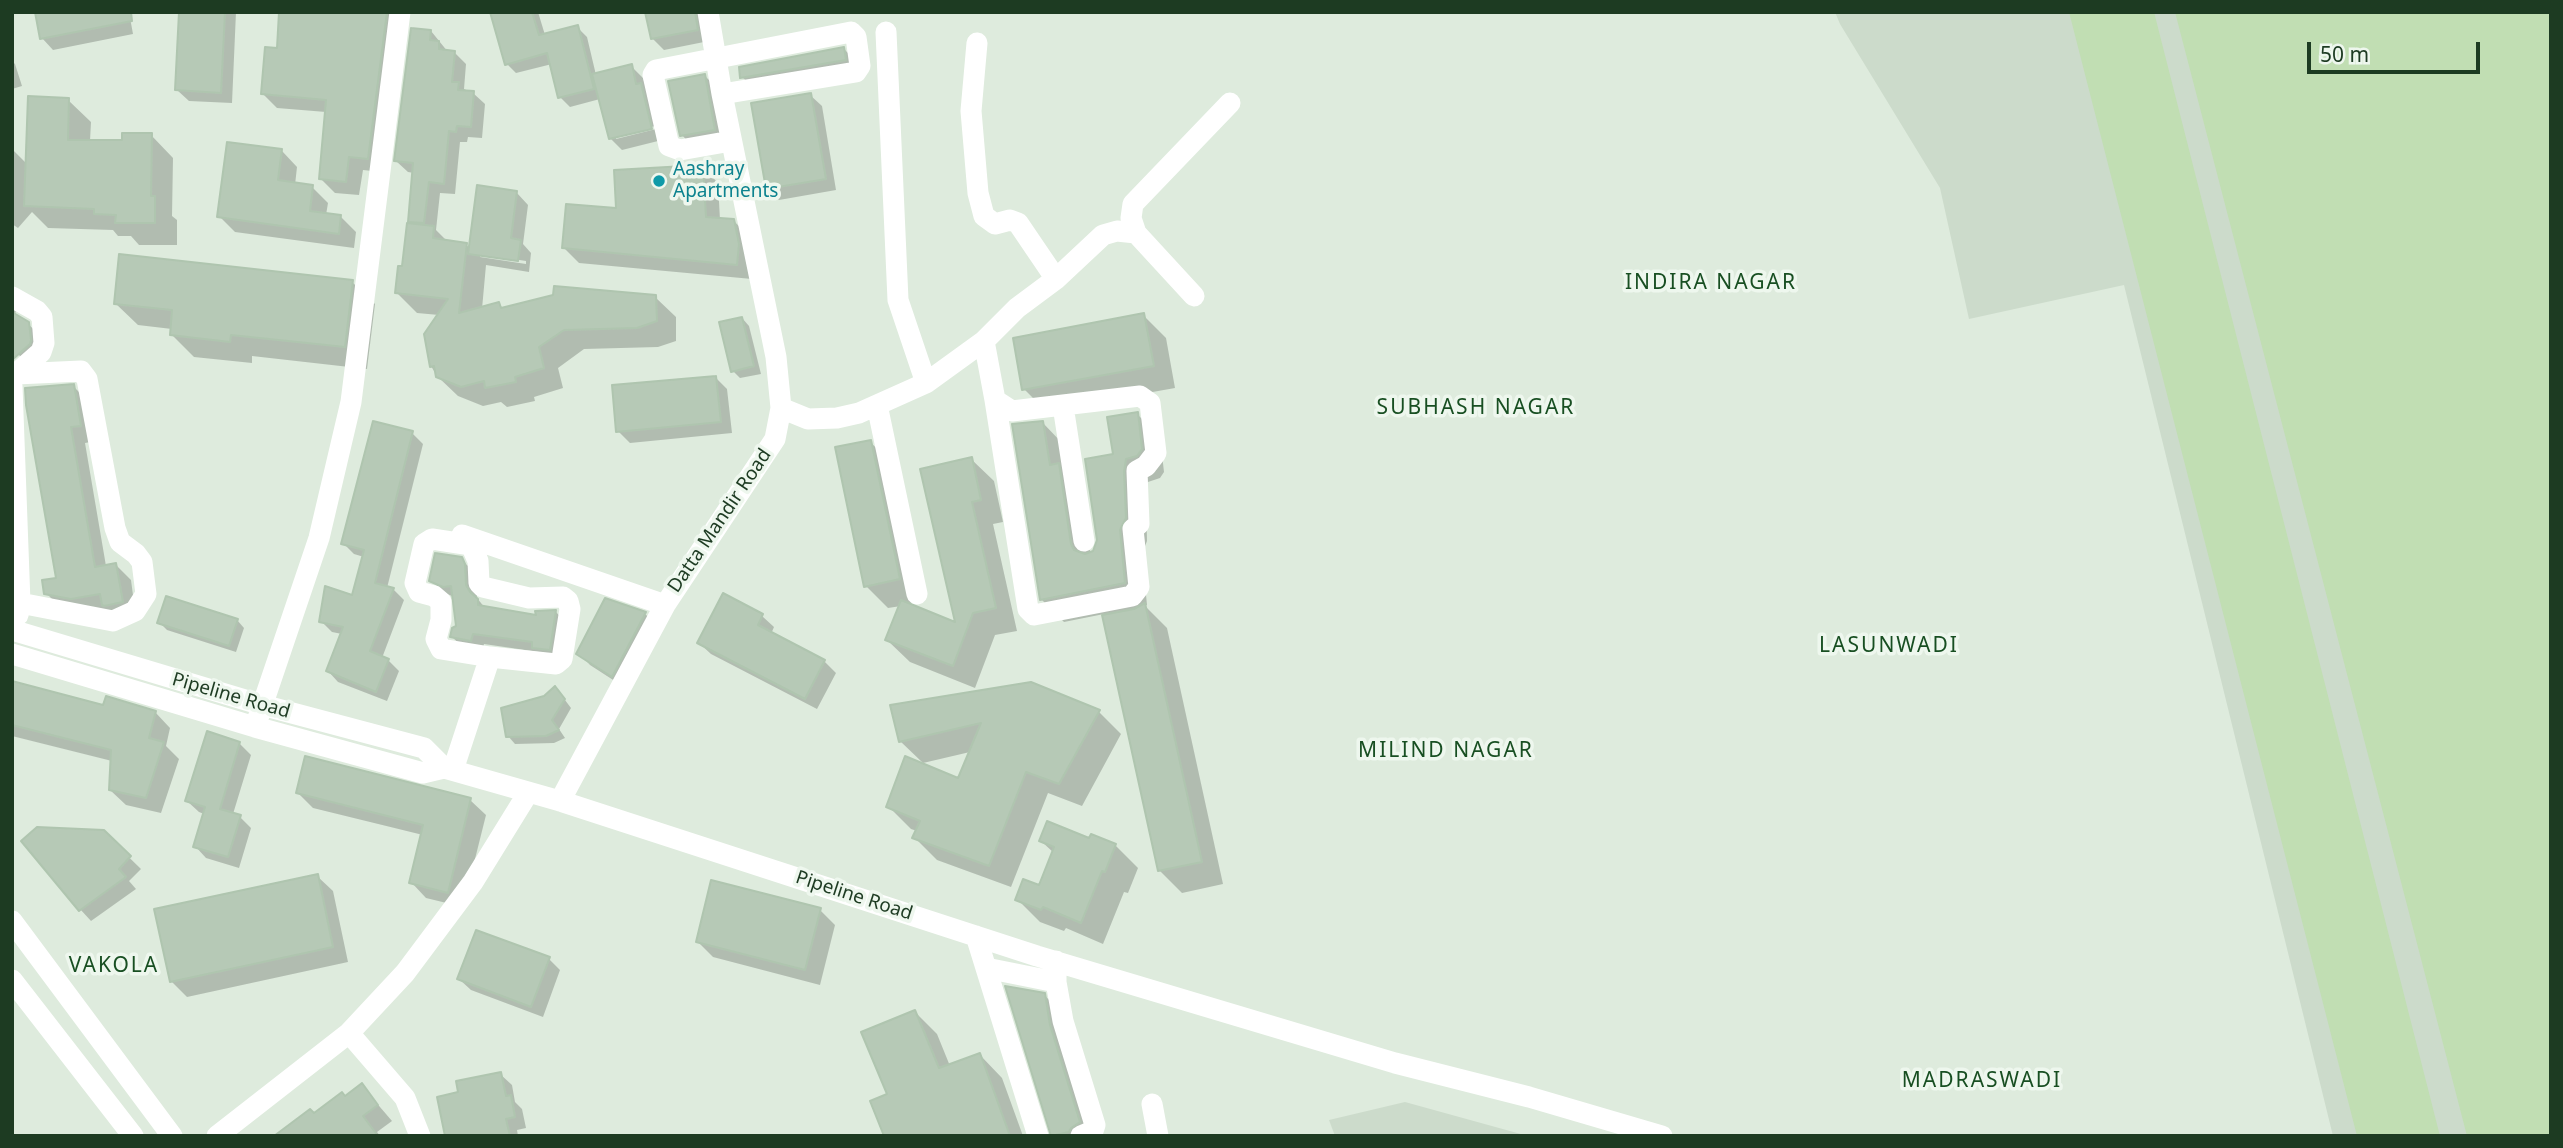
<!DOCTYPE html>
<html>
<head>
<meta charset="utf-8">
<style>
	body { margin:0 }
	#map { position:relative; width:2563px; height:1148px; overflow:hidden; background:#deebdd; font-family:"Noto Sans",sans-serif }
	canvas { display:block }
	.frame { position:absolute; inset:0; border:14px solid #1d3b22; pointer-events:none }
	.scale { position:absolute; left:2307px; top:42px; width:173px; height:32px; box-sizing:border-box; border:4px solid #1d3b22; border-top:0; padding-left:9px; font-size:21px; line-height:24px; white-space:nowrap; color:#1d3b22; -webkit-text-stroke:5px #eef7ee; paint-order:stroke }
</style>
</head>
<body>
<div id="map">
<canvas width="2563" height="1148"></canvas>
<div class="frame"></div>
<div class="scale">50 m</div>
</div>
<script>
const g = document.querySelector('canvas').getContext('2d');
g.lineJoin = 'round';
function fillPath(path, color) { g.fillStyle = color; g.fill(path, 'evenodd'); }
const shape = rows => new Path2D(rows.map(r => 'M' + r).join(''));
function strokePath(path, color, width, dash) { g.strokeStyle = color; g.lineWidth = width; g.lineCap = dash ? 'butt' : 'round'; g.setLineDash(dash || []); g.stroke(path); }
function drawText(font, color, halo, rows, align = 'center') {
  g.font = font + ' "Noto Sans",sans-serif'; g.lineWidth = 7; g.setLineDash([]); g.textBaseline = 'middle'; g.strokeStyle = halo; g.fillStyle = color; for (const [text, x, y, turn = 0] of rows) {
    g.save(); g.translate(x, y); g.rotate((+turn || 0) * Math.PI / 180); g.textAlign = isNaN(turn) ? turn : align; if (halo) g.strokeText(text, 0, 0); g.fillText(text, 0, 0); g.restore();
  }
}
const built = shape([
	[1835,12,2551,12,2551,1136,2333,1136,2124,285,1969,319,1940,188,1840,24],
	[1405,1102,1528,1136,1335,1136,1329,1120]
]);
const green = shape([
	[2069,12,2154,12,2440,1136,2357,1136],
	[2175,12,2550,12,2551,1136,2467,1136]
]);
const shadow = shape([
	[129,12,133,34,53,50,42,38],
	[181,12,236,12,232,103,189,101,177,90],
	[281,12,395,12,382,172,363,170,359,195,335,193,321,179,326,112,277,108,263,94,279,50],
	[492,12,538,12,545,35,577,27,587,37,596,75,631,66,643,78,659,125,616,136,616,139,660,128,662,140,622,150,610,138,600,99,570,107,560,97,552,64,516,73,507,64],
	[647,12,705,12,709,41,664,50,652,38],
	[431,31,448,52,454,52,466,64,464,89,473,93,485,104,482,138,468,137,467,142,460,142,455,194,440,193,436,230,448,242,466,245,470,248,517,193,528,205,523,244,531,253,529,272,486,265,482,309,498,304,504,309,655,297,676,317,676,341,658,347,584,349,558,368,563,388,534,397,535,401,507,407,501,402,483,406,458,396,437,376,431,366,439,315,417,313,397,293,415,226,410,221,414,173,408,172,396,161],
	[480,254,526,261,526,264,480,257],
	[844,49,855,60,857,72,754,88,742,77],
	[12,61,15,64,22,86,12,89],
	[705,76,716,87,726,141,693,147,682,135],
	[810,95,822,106,836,190,779,200,767,188],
	[68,100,91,122,90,141,123,141,151,135,173,158,172,216,177,220,177,245,139,245,131,236,118,236,113,230,48,228,32,212,18,228,12,224,12,149,27,164],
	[282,151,297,167,295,185,312,187,328,203,326,215,341,217,356,232,354,248,235,232,219,216],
	[703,167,718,183,720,220,734,221,749,237,752,279,579,263,563,247,618,210],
	[352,282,375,304,367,369,252,356,252,363,194,357,171,334,172,329,138,325,115,303],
	[12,297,17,302,15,316,28,324,44,339,34,370,19,355,14,324,12,329],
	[1143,315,1166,338,1175,388,1046,411,1024,389],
	[742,318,749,326,761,374,740,378,733,371],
	[716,378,727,389,732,433,630,443,618,431],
	[73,386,89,402,96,441,85,443,106,566,116,565,131,580,136,618,62,609,46,593,58,579],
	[1137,414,1160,437,1164,472,1160,478,1148,482,1146,495,1147,541,1142,554,1147,605,1145,606,1167,628,1223,884,1182,893,1160,871,1104,614,1064,622,1042,600,1042,422,1064,445,1080,488,1091,557,1099,540,1115,455],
	[412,433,423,444,387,588,393,589,404,600,382,658,388,660,399,671,387,701,338,682,328,671,342,634,332,632,321,621,353,597,364,557,354,554,343,543],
	[870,442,893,464,922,601,906,604,958,624,971,459,994,481,1003,522,993,524,1017,631,995,635,975,688,910,662,887,640,901,606,888,608,866,586],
	[461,559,473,571,476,577,477,598,485,608,537,617,537,613,556,612,567,624,561,661,539,652,484,644,482,651,464,648,452,637,458,628,454,597,443,592,431,580],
	[723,596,762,616,774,627,771,634,824,661,836,673,817,709,711,654,699,643],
	[606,600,645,614,657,625,624,687,590,665,579,653],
	[237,620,244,628,236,652,167,630,159,622],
	[12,683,105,707,155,712,170,728,166,746,179,759,161,813,126,805,110,790,112,761,12,736],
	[562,696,571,708,559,729,565,738,554,743,515,744,508,736,545,697],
	[892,706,1099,712,1121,734,1082,806,1048,793,1011,887,937,860,915,838,917,831,911,829,888,806,959,780,970,752,923,763,900,741],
	[239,743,251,755,233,814,240,817,251,828,239,868,206,858,195,846,204,814,199,812,187,801],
	[298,793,470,800,486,815,463,907,426,898,411,882,423,835,313,808],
	[103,832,141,869,129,881,136,889,91,921,80,909],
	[1092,836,1116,846,1138,868,1128,893,1124,892,1103,944,1066,928,1064,931,1040,922,1017,899,1040,887,1054,853,1041,841,1090,841],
	[317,876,333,891,348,962,187,997,171,981],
	[820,910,835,925,820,985,713,957,697,941],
	[549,959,560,970,543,1017,471,990,459,979],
	[1008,988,1044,995,1067,1017,1099,1136,1052,1136],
	[915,1012,937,1034,950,1066,980,1055,1002,1078,1023,1136,886,1136,890,1095],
	[500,1074,512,1085,515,1102,522,1109,526,1128,517,1130,518,1136,447,1136,460,1094],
	[362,1086,392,1121,377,1132,380,1136,277,1136,346,1098]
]);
const building = shape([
	[35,12,131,12,132,21,40,39,35,12],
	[179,12,225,12,221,93,175,90,179,12],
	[279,12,387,12,368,159,349,157,346,182,319,179,326,100,261,94,265,47,277,48,279,12],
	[490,12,532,12,539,35,578,25,594,89,558,98,547,53,505,65,490,12],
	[645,12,695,12,698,30,651,39,645,12],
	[411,28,431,30,430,40,439,41,439,49,455,51,452,82,459,82,458,90,474,91,471,127,457,126,456,132,449,131,444,184,429,182,424,223,408,222,413,163,394,161,411,28],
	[844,47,846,60,740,78,739,67,844,47],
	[632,64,636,84,641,83,652,129,609,139,592,74,632,64],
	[705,74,715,130,680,136,668,81,705,74],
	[811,93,826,179,766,189,751,103,811,93],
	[28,96,69,98,68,140,122,140,122,133,152,133,151,196,155,196,155,223,115,223,116,215,94,214,94,209,24,206,28,96],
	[227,142,282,149,278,180,313,185,310,211,341,215,339,234,217,217,227,142],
	[703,165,706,217,734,219,739,244,737,265,562,248,566,204,616,208,614,170,703,165],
	[477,185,517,191,511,238,521,240,518,261,468,254,477,185],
	[407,223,434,226,433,238,467,243,459,313,499,302,501,308,553,295,554,286,656,295,657,321,637,328,564,330,539,347,544,368,515,377,516,382,485,388,484,381,461,387,436,377,434,366,430,367,424,334,448,299,395,293,398,266,402,266,407,223],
	[119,254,353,280,345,347,231,335,230,342,170,335,172,310,114,304,119,254],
	[12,312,29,322,31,340,30,344,12,360,12,312],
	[1144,313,1154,366,1022,390,1013,338,1144,313],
	[742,317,754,366,731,372,719,322,742,317],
	[716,376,721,422,616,432,612,385,716,376],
	[74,384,81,426,71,427,95,567,116,563,123,602,104,606,102,605,100,594,71,599,44,594,42,580,56,578,26,405,25,388,74,384],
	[1138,412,1142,449,1137,456,1126,459,1124,472,1126,518,1120,530,1125,583,1040,600,1012,424,1043,421,1050,465,1059,463,1071,544,1074,550,1085,554,1093,551,1097,540,1085,459,1113,454,1107,417,1138,412],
	[373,421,413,431,375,583,394,588,370,651,389,659,376,692,326,671,343,627,319,622,325,586,352,595,364,550,341,544,373,421],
	[871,440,900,579,864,587,835,447,871,440],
	[972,457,981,500,972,502,996,608,973,613,953,666,885,640,901,600,955,622,920,469,972,457],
	[435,553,462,557,465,564,466,585,470,592,478,599,478,605,536,615,535,611,556,610,550,650,532,648,532,642,473,634,471,641,450,637,452,628,456,626,451,586,443,587,429,581,435,553],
	[723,593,763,614,758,625,825,660,805,699,697,643,723,593],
	[166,596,238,619,229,646,157,623,166,596],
	[605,598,646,612,612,677,576,654,605,598],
	[1145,603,1202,862,1158,871,1102,615,1134,609,1145,603],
	[12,681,103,705,106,696,156,711,149,738,164,742,146,798,109,790,111,750,12,725,12,681],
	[1031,682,1100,710,1059,784,1026,772,989,866,912,838,920,821,886,807,905,756,958,778,981,723,899,742,890,705,1031,682],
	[555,686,565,699,552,720,559,730,546,736,506,737,501,708,544,696,555,686],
	[207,731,240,742,220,809,241,815,228,857,193,847,205,807,185,801,207,731],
	[305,756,471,798,448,893,409,883,423,825,296,793,305,756],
	[1047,821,1089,838,1091,834,1116,844,1105,872,1102,871,1081,923,1043,907,1041,910,1015,900,1023,879,1039,885,1054,847,1039,841,1047,821],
	[37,827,104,830,131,856,119,869,126,877,79,911,21,841,37,827],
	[318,874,333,947,170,982,154,909,318,874],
	[711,880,821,908,805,970,696,942,711,880],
	[476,930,550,957,531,1007,457,979,476,930],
	[1005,986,1045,993,1050,1025,1080,1122,1071,1128,1069,1132,1051,1136,1005,986],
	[915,1010,939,1068,980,1053,1010,1136,884,1136,870,1101,887,1094,861,1032,915,1010],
	[501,1072,506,1096,511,1095,515,1117,506,1119,510,1136,445,1136,437,1097,458,1092,456,1081,501,1072],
	[362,1083,378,1105,363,1116,378,1136,274,1136,310,1109,314,1113,342,1092,345,1096,362,1083]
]);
const minor = shape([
	[886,32,898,300,926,383],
	[977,43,971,111,978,193,984,216,995,224,1010,220,1018,223,1056,279],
	[722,94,856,72,860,66,856,37,851,32,656,70,653,75,669,146,680,150,731,141],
	[1136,233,1131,218,1133,204,1230,103],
	[12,297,37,311,42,317,44,343,41,352,16,374,14,378],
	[984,341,995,400,1012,411,1140,396,1150,403,1156,453,1146,466,1137,471,1139,524,1133,529,1139,587,1132,596,1034,615,1028,609,995,400],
	[16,374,81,371,87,379,115,528,120,542,136,554,142,562,146,594,135,611,113,621,20,603],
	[12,386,20,603,18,615],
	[877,405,917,594],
	[1063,406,1084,541],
	[781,408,808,419,837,418,859,413,926,383,984,341,1017,308,1056,279,1103,235,1117,231,1136,233,1194,296],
	[462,535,665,605],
	[12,630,262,705,424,748,444,768,560,801,1037,956,1395,1063,1529,1097,1662,1136],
	[12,654,255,727,423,773,444,768],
	[255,727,319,538,351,402,400,12],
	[453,770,490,657,441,649,436,639,441,620,441,602,434,596,419,592,415,583,424,544,432,539,471,545,478,561,479,583,483,587,529,598,563,597,568,601,570,609,562,659,556,664,490,657],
	[560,801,665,605,775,439,781,408,776,357,722,94,708,12],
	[976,936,1038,1136],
	[1056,961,1056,982,1063,1021,1095,1125,1093,1131,1081,1136],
	[986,968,1056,982],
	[349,1033,405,1098,420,1136],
	[1152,1104,1158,1136],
	[217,1136,349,1033,405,973,473,882,528,793]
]);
const secondary = shape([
	[12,921,172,1136],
	[12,980,133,1136]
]);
const markers = [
	[659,181,7,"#0f9aa8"]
];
const cultureNames = [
	["Aashray",673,170],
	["Apartments",673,192]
];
const streetNames = [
	["Datta Mandir Road",720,521,-56],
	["Pipeline Road",231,696,16],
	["Pipeline Road",854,896,18]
];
const neighbourhoodNames = [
	["INDIRA NAGAR",1711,283],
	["SUBHASH NAGAR",1476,408],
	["LASUNWADI",1889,646],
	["MILIND NAGAR",1446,751],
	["VAKOLA",114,966],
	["MADRASWADI",1982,1081]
];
fillPath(built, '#ccdbcb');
fillPath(green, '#c1deb3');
fillPath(shadow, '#0003');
fillPath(building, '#b6c9b6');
strokePath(building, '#afc5af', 2);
strokePath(minor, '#fff', 21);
strokePath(secondary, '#fff', 21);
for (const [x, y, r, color] of markers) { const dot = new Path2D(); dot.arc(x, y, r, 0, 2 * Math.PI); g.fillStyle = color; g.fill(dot); strokePath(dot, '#eef7ee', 2.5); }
drawText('19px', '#0d838f', '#eef7ee', cultureNames, 'left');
drawText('19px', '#1d3b22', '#eef7ee', streetNames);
g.letterSpacing = '2px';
drawText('21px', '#184f22', '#eef7ee', neighbourhoodNames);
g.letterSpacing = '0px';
</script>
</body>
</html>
